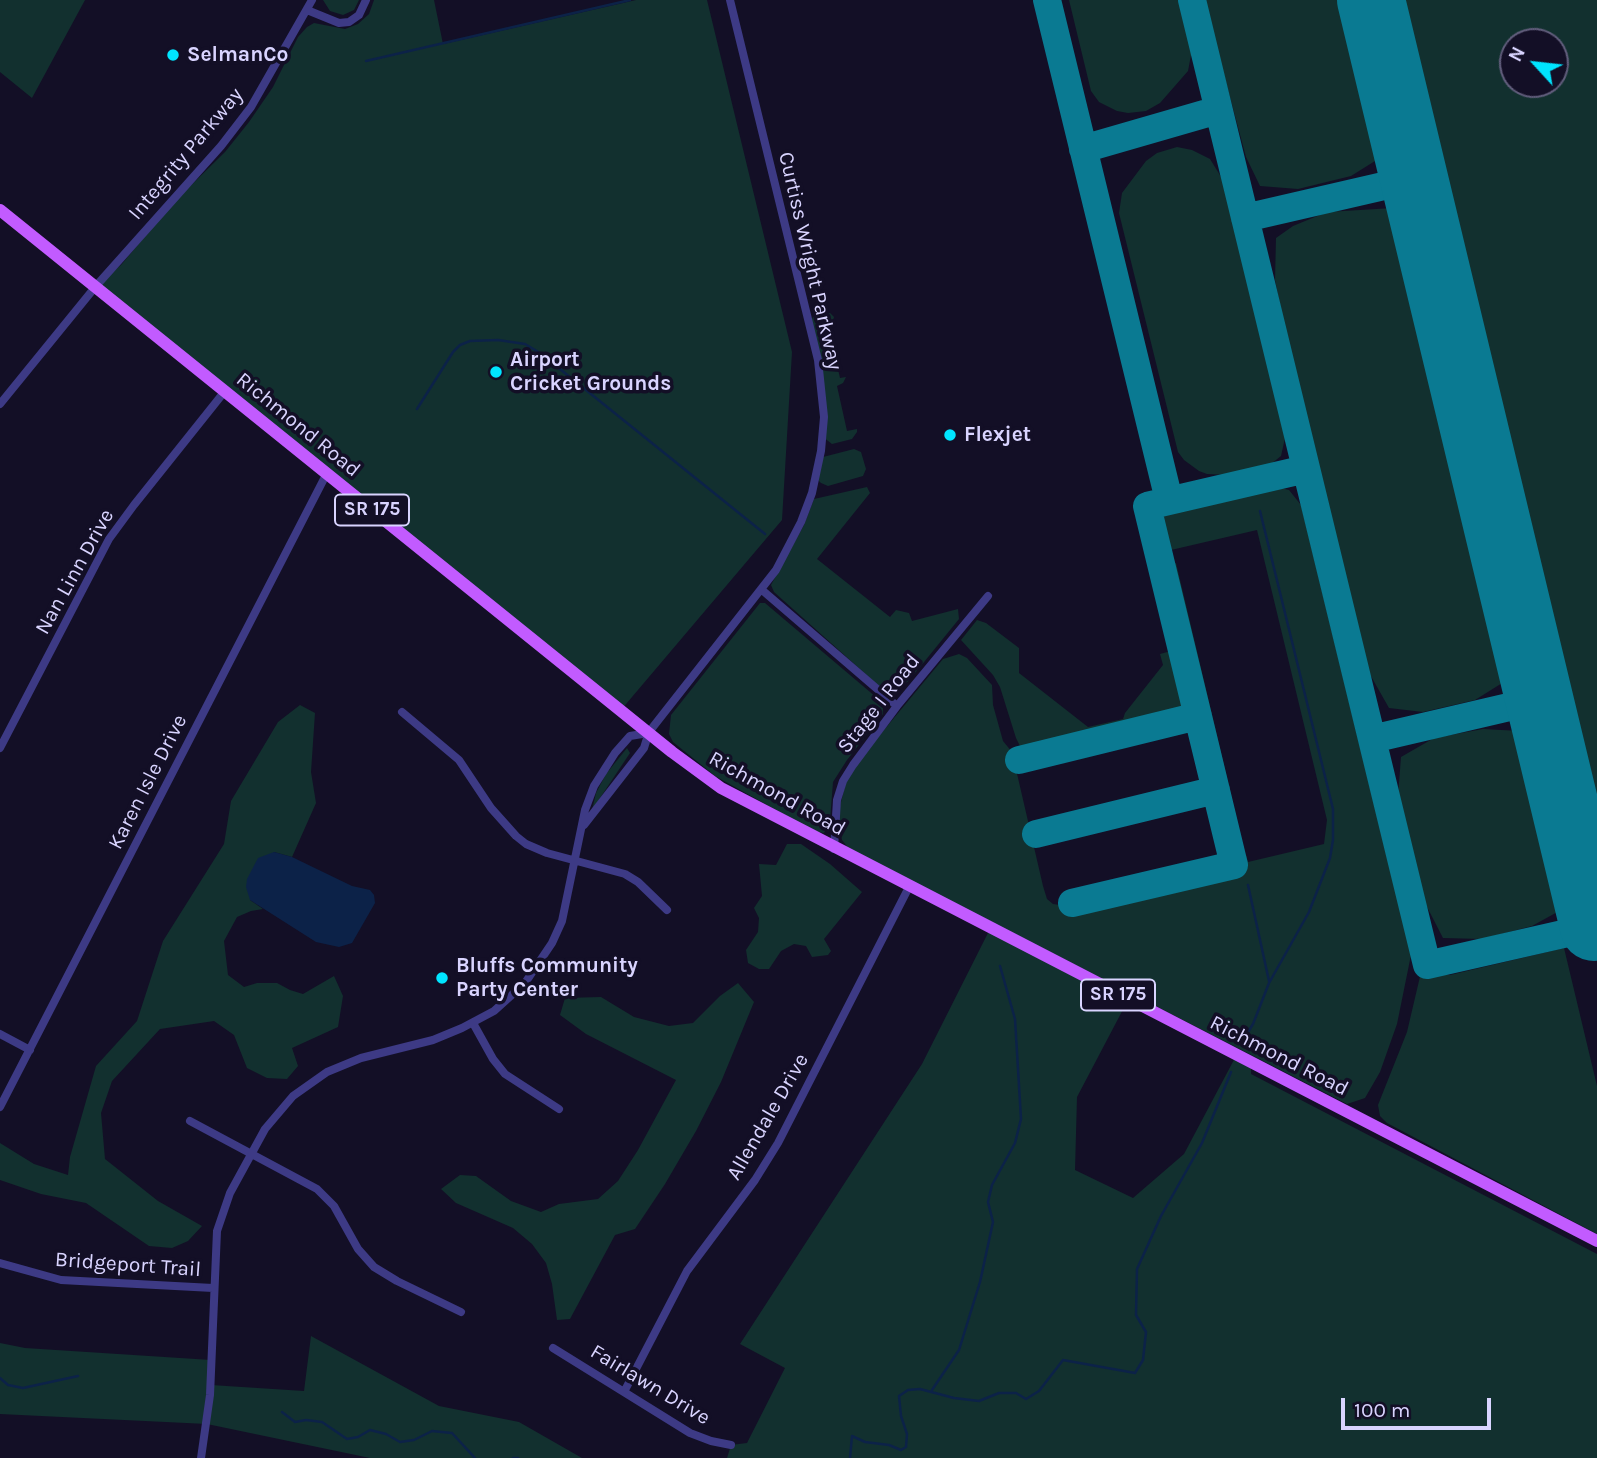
<!DOCTYPE html>
<html>
<head>
<meta charset="utf-8">
<style>
	body { margin:0 }
	#map { position:relative; width:1597px; height:1458px; overflow:hidden; background:#130f26; font-family:Karla,sans-serif }
	canvas { display:block }
	.north { position:absolute; left:1499px; top:28px; width:70px; height:70px; box-sizing:border-box; background:#130f26; border:2px solid #625e7d; border-radius:50%; rotate:297deg; font-size:19px; font-weight:700; line-height:28px; text-align:center; color:#d9d4ff }
	.north::after { content:''; display:block; margin:auto; width:24px; height:32px; background:#00e5ff; clip-path:polygon(50% 0,100% 100%,50% 72%,0 100%) }
	.scale { position:absolute; left:1341px; top:1398px; width:150px; height:32px; box-sizing:border-box; border:4px solid #d9d4ff; border-top:0; padding-left:9px; font-size:21px; line-height:24px; white-space:nowrap; color:#d9d4ff; -webkit-text-stroke:5px #130f26; paint-order:stroke }
</style>
</head>
<body>
<div id="map">
<canvas width="1597" height="1458"></canvas>
<div class="north">N</div>
<div class="scale">100 m</div>
</div>
<script>
const g = document.querySelector('canvas').getContext('2d');
g.lineJoin = 'round';
function fillPath(path, color) { g.fillStyle = color; g.fill(path, 'evenodd'); }
const shape = rows => new Path2D(rows.map(r => 'M' + r).join(''));
function strokePath(path, color, width, dash) { g.strokeStyle = color; g.lineWidth = width; g.lineCap = dash ? 'butt' : 'round'; g.setLineDash(dash || []); g.stroke(path); }
function drawText(font, color, halo, rows, align = 'center') {
  g.font = font + ' Karla,sans-serif'; g.lineWidth = 7; g.setLineDash([]); g.textBaseline = 'middle'; g.strokeStyle = halo; g.fillStyle = color; for (const [text, x, y, turn = 0] of rows) {
    g.save(); g.translate(x, y); g.rotate((+turn || 0) * Math.PI / 180); g.textAlign = isNaN(turn) ? turn : align; if (halo) g.strokeText(text, 0, 0); g.fillText(text, 0, 0); g.restore();
  }
}
const green = shape([
	[0,0,85,0,32,98,0,72],
	[323,0,359,0,354,10,343,15,330,11],
	[374,0,434,0,443,44,636,0,707,0,792,352,782,520,621,710,96,286,121,265,173,203,225,152,249,122,273,87,298,37,307,27,314,23,345,29,358,24,369,14],
	[1069,0,1180,0,1192,50,1188,71,1160,103,1146,111,1128,113,1117,111,1099,102,1091,91],
	[1204,0,1345,0,1383,156,1351,176,1298,189,1260,186,1246,157],
	[1393,0,1597,0,1597,846],
	[1555,42,1555,84,1513,84,1513,42],
	[1177,147,1192,150,1210,159,1223,180,1285,438,1281,456,1271,464,1228,475,1207,474,1199,471,1184,460,1178,452,1119,213,1122,193,1146,161,1157,153],
	[1393,208,1507,680,1475,700,1423,712,1389,708,1368,671,1301,408,1275,280,1276,238,1293,226,1327,212],
	[824,313,830,313,834,317,833,320,827,322,840,378,846,377,843,383,837,386,847,431,857,429,857,432,852,439,832,444,823,437,811,321,813,317],
	[854,449,861,452,866,469,863,476,828,486,821,483,818,480,823,457],
	[867,487,870,493,817,559,890,617,896,610,909,613,912,621,958,609,959,619,920,667,903,687,892,689,880,687,774,592,771,585,804,525,814,499],
	[1277,487,1289,490,1301,505,1411,955,1397,1024,1380,1072,1365,1098,1347,1104,849,849,842,840,839,825,839,810,846,782,864,754,943,659,959,654,967,658,992,685,993,705,1003,741,1012,752,1043,886,1047,899,1053,904,1074,907,1235,866,1237,856,1246,855,1248,862,1324,844,1327,820,1257,530,1171,550,1161,543,1155,520,1164,514],
	[1176,563,1243,845,1241,846,1232,839,1168,574,1171,565],
	[760,603,765,603,883,703,883,714,847,760,833,782,830,821,824,833,814,831,715,776,673,742,669,734,671,715],
	[977,620,986,623,1019,648,1019,673,1088,727,1123,719,1125,713,1163,665,1160,654,1178,649,1187,690,1186,701,1176,714,1168,718,1030,752,1020,746,1016,738,1000,687,993,675,961,640],
	[300,705,315,713,311,772,316,803,292,857,274,852,250,900,263,909,251,911,237,917,224,941,228,975,244,987,257,983,277,983,290,990,303,994,334,976,343,996,338,1027,292,1048,298,1066,287,1079,267,1078,247,1068,234,1035,214,1021,160,1029,112,1081,101,1113,105,1159,158,1201,202,1226,188,1241,172,1248,149,1246,86,1203,41,1194,0,1180,0,1143,34,1164,68,1175,70,1157,96,1066,137,1021,163,941,224,844,231,801,278,722],
	[1483,729,1520,731,1522,735,1564,903,1561,910,1532,926,1482,939,1443,938,1425,903,1408,844,1398,796,1401,757,1434,738],
	[627,748,630,753,592,810,596,793,606,774],
	[787,844,801,844,830,864,862,892,824,939,831,951,828,955,812,957,806,946,794,944,781,951,769,969,759,969,748,963,746,950,758,932,759,918,754,908,762,896,759,864,776,865],
	[990,929,1128,1000,1077,1097,1075,1170,1133,1198,1184,1154,1236,1056,1251,1063,1251,1074,1597,1254,1597,1458,727,1458,731,1445,747,1443,785,1368,740,1344,922,1064],
	[1564,948,1597,1086,1597,1234,1387,1123,1380,1116,1378,1105,1407,1032,1422,968,1432,973,1450,975],
	[738,983,754,1002,721,1082,696,1131,665,1184,635,1229,615,1235,570,1319,557,1320,552,1284,546,1263,532,1244,513,1228,456,1203,441,1189,460,1175,476,1176,511,1201,541,1212,559,1204,598,1199,618,1181,638,1150,676,1080,586,1034,560,1015,565,998,601,997,634,1017,669,1026,693,1023,720,996],
	[311,1336,439,1406,519,1422,582,1458,370,1458,207,1424,0,1414,0,1343,25,1348,211,1360,211,1385,304,1391]
]);
const water = shape([
	[274,852,292,857,352,886,370,890,374,895,375,903,352,943,339,947,316,942,250,900,246,887,247,879,258,858]
]);
const stream = shape([
	[366,61,630,0],
	[417,409,453,352,460,345,470,341,498,340,525,344,540,353,765,534],
	[1248,885,1269,981],
	[1245,1037,1253,1024,1269,983,1309,912,1330,858,1333,840,1333,809,1260,511],
	[0,1378,8,1385,23,1388,78,1376],
	[932,1390,959,1350,980,1282,993,1222,988,1202,992,1185,1015,1143,1021,1119,1015,1019,1000,966],
	[282,1412,295,1422,306,1420,322,1422,347,1439,358,1437,370,1430,386,1434,400,1442,414,1440,432,1431,452,1433,475,1458],
	[513,1458,518,1458],
	[850,1458,852,1436,865,1442,889,1445,901,1450,906,1447,907,1434,901,1416,899,1396,908,1390,920,1389,954,1398,979,1401,999,1393,1016,1393,1026,1399,1039,1391,1063,1360,1135,1373,1143,1360,1146,1332,1136,1315,1137,1269,1161,1216,1202,1143,1231,1072]
]);
const taxiway = shape([
	[1047,0,1169,500],
	[1192,0,1427,965,1594,927],
	[1083,149,1218,110],
	[1245,218,1414,179],
	[1372,739,1539,700],
	[1019,760,1198,716],
	[1036,834,1216,790],
	[1072,903,1234,865,1147,506,1306,469]
]);
const runway = shape([
	[1371,0,1594,927]
]);
const minor = shape([
	[307,10,339,23,349,22,359,15,366,0],
	[0,404,96,286,221,146,251,107,312,0],
	[762,590,897,706],
	[402,712,459,760,491,808,516,836,526,844,547,853,625,874,638,882,667,910],
	[0,748,109,539,134,505,225,391],
	[584,825,644,748,649,732,776,570,801,522,812,493,821,451,824,417,818,360,730,0],
	[834,849,837,800,843,781,853,765,897,706,988,596],
	[473,1023,493,1059,505,1074,559,1109],
	[0,1034,30,1050],
	[0,1107,327,473],
	[190,1121,317,1189,334,1206,358,1249,374,1267,397,1281,461,1312],
	[0,1263,61,1280,213,1288],
	[553,1348,690,1433,711,1441,731,1445],
	[624,1392,687,1271,755,1180,778,1143,909,887],
	[201,1458,210,1395,217,1231,230,1193,265,1129,293,1096,327,1072,361,1058,433,1040,462,1028,494,1011,525,983,552,943,562,921,585,810,594,786,615,753,630,736,648,733]
]);
const primary = shape([
	[0,210,672,752,721,788,1597,1241]
]);
const markers = [
	[173,55,7,"#00e5ff"],
	[496,372,7,"#00e5ff"],
	[950,435,7,"#00e5ff"],
	[442,978,7,"#00e5ff"]
];
const shields = [
	[372,510,74],
	[1118,995,74]
];
const shieldNames = [
	["SR 175",372,510],
	["SR 175",1118,995]
];
const poiNames = [
	["SelmanCo",187,55],
	["Airport",510,360],
	["Cricket Grounds",510,384],
	["Flexjet",964,435],
	["Bluffs Community",456,966],
	["Party Center",456,990]
];
const streetNames = [
	["Integrity Parkway",186,154,-50],
	["Curtiss Wright Parkway",810,261,77],
	["Richmond Road",298,425,39],
	["Nan Linn Drive",75,572,-61],
	["Stage I Road",879,704,-52],
	["Karen Isle Drive",148,782,-63],
	["Richmond Road",777,794,29],
	["Richmond Road",1279,1056,27],
	["Allendale Drive",768,1117,-60],
	["Bridgeport Trail",128,1265,4],
	["Fairlawn Drive",650,1385,31]
];
fillPath(green, '#12302f');
fillPath(water, '#0c2248');
strokePath(stream, '#0c2248', 2.5);
strokePath(taxiway, '#0a7a92', 28);
strokePath(runway, '#0a7a92', 68);
strokePath(minor, '#3d3a85', 8);
strokePath(primary, '#c25bff', 12);
for (const [x, y, r, color] of markers) { const dot = new Path2D(); dot.arc(x, y, r, 0, 2 * Math.PI); g.fillStyle = color; g.fill(dot); strokePath(dot, '#130f26', 2.5); }
for (const [x, y, w] of shields) { const box = new Path2D(); box.roundRect(x - w / 2, y - 15.5, w, 31, 5); g.fillStyle = '#130f26'; g.fill(box); strokePath(box, '#d9d4ff', 2); }
drawText('bold 19px', '#d9d4ff', null, shieldNames);
drawText('bold 21px', '#d9d4ff', '#130f26', poiNames, 'left');
drawText('21px', '#d9d4ff', '#130f26', streetNames);
</script>
</body>
</html>
